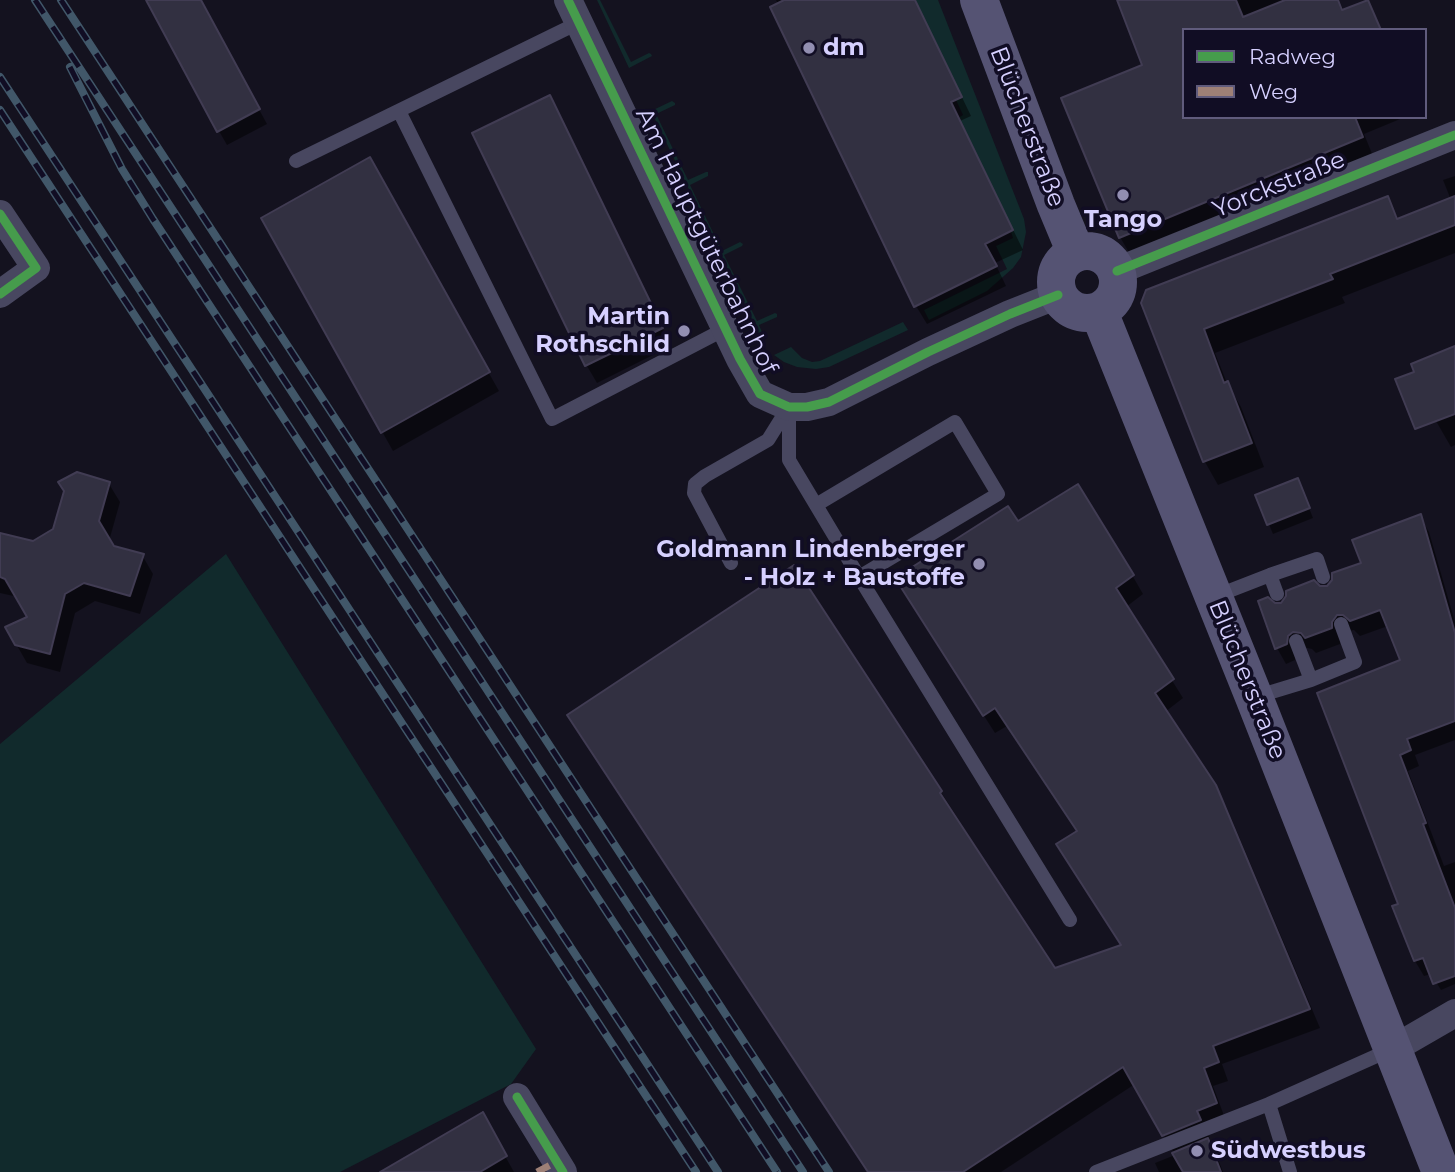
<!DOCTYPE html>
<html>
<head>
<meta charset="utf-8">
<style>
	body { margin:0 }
	#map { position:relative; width:1455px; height:1172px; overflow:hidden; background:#14121f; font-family:Montserrat,sans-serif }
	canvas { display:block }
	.legend { position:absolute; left:1182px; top:28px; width:245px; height:91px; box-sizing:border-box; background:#110d24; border:2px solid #605b7c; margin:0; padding:9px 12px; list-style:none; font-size:21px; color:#d6d0ff }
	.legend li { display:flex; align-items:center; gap:14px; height:35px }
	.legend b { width:35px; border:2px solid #605b7c }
</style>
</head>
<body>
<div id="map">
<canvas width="1455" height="1172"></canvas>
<ul class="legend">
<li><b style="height:9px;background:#469c4c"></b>Radweg</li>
<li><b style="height:9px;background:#9e8076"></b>Weg</li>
</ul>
</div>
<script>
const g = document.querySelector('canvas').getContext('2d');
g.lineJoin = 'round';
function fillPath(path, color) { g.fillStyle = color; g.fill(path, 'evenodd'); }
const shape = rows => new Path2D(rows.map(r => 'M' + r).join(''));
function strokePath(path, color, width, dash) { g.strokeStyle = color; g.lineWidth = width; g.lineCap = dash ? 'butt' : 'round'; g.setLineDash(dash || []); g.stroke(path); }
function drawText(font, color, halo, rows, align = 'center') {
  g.font = font + ' Montserrat,sans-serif'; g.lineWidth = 7; g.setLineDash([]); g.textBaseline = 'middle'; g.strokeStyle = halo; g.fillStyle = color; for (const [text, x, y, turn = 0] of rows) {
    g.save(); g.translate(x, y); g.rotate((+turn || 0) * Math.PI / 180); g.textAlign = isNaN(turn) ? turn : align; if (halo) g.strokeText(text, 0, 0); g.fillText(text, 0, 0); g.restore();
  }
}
const green = shape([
	[597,0,600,0,631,62,649,53,651,54,652,56,629,68],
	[915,0,938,0,1024,219,1026,232,1021,257,1013,268,987,291,929,320,924,310,1007,269,996,246,1013,238,1011,232,1013,230,958,118,963,115,956,100,961,97],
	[672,101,675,103,675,105,656,114,688,180,706,172,708,172,708,176,690,185,722,251,740,242,743,244,742,246,724,255,757,321,775,313,777,314,777,317,759,325,764,337,761,338,651,111],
	[903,322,908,330,829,367,816,369,797,367,784,362,774,355,791,347,802,358,812,362,820,361],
	[226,554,536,1049,511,1084,340,1172,0,1172,0,744]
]);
const shadow = shape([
	[162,0,199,0,267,124,227,145,219,131],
	[776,0,915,0,971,116,960,121,1023,250,995,263,1006,286,927,324,916,306],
	[1124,0,1339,0,1344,11,1367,1,1382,30,1184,30,1184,117,1405,117,1364,134,1373,156,1131,256,1120,237,1144,66],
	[559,114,671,346,597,383,587,366,474,134],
	[369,160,499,391,393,451,263,219],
	[1455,176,1455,253,1342,297,1345,303,1215,353,1227,383,1241,407,1264,467,1218,485,1205,462,1143,303,1387,199,1399,220,1451,200,1443,180],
	[1455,358,1455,445,1451,447,1436,421],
	[109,484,120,502,109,541,113,547,142,555,153,574,140,614,95,601,75,613,60,672,27,663,7,628,30,618,18,597,0,593,0,535,33,543,55,530],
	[1302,490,1313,518,1273,534,1257,496],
	[1420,517,1429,532,1455,622,1455,740,1415,755,1419,766,1408,771,1444,866,1455,862,1455,984,1441,990,1431,974,1424,976,1415,961,1394,907,1400,905,1319,694,1402,661,1388,626,1360,636,1354,630,1346,631,1340,638,1340,644,1316,653,1312,649,1303,647,1296,652,1295,660,1286,664,1277,648,1274,605,1282,604,1320,588,1327,588,1363,564],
	[1018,524,1132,575,1143,594,1126,607,1183,698,1165,712,1226,806,1320,1028,1222,1064,1228,1081,1213,1086,1226,1121,1206,1130,1210,1139,1207,1140,1218,1159,1223,1172,1159,1172,1155,1163,1175,1155,1135,1084,1001,1172,868,1172,793,568,941,792,1055,970,1122,946,1078,833,1007,726,995,733,908,597],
	[482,1115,514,1172,383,1172]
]);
const building = shape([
	[146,0,201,0,260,109,217,132,146,0],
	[784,0,915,0,962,97,951,102,1013,230,985,244,997,266,914,307,770,7,784,0],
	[1117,0,1236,0,1243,17,1285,0,1338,0,1342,10,1368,0,1381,30,1184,30,1184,117,1355,117,1363,137,1119,238,1061,98,1142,65,1117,0],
	[550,95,663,328,585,366,472,133,550,95],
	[370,157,490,372,381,433,261,218,370,157],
	[1388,196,1397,219,1455,196,1455,225,1330,274,1333,279,1204,329,1224,383,1228,381,1252,443,1203,462,1141,303,1146,290,1388,196],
	[1455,346,1455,414,1415,429,1395,379,1414,372,1411,364,1455,346],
	[77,472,110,482,99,521,114,546,144,554,130,596,84,583,65,594,50,654,15,645,5,627,27,617,5,579,0,577,0,533,33,541,53,529,64,491,58,482,77,472],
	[1298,478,1310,508,1267,525,1255,495,1298,478],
	[1078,484,1134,575,1116,588,1174,679,1155,693,1216,785,1310,1009,1213,1046,1219,1062,1204,1068,1217,1103,1197,1111,1201,1120,1162,1136,1123,1067,963,1172,868,1172,567,715,794,565,942,791,940,793,1055,968,1121,945,1056,844,1077,831,995,708,983,716,895,578,1008,506,1018,521,1078,484],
	[1421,514,1455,633,1455,721,1407,739,1411,750,1400,755,1426,823,1423,824,1455,908,1455,976,1433,984,1423,958,1414,961,1392,906,1398,904,1317,693,1400,660,1380,610,1350,621,1343,615,1337,615,1332,622,1332,628,1305,638,1301,633,1293,632,1288,636,1287,644,1275,649,1258,601,1268,597,1275,603,1281,603,1286,596,1286,591,1314,580,1320,586,1327,586,1332,580,1332,573,1361,563,1352,540,1421,514],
	[483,1112,507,1156,480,1172,380,1172,483,1112],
	[1208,1138,1221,1172,1183,1172,1172,1153,1208,1138]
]);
const lane = shape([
	[399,111,552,419,725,329],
	[296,161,578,23],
	[789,407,789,460,859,577,1070,920],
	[816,505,955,422,998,494,859,577],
	[731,563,694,493,695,484,705,476,768,440,788,408],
	[1270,575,1317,559,1323,577],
	[1216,596,1270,575,1277,594],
	[1311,680,1355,662,1341,624],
	[1255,697,1311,680,1296,641],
	[1269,1104,1290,1172],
	[1096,1172,1269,1104,1392,1049]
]);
const street = shape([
	[568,0,740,359,760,394,789,407,807,407,829,402,928,352,1010,314,1058,295],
	[0,214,36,268,0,294],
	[1117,271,1455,135],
	[1393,1049,1455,1013],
	[517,1097,563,1172]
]);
const secondary = shape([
	[979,0,1056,205,1076,253],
	'1056 282a31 31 0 1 1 62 0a31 31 0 1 1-62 0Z',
	[1099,312,1254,697,1441,1172]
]);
const rail = shape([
	[35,0,803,1172],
	[61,0,829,1172],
	[70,67,122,169,153,219,777,1172],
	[0,77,718,1172],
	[0,110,696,1172]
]);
const quiet = shape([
	[537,1172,556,1162]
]);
const cycleway = shape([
	[568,0,740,359,760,394,789,407,807,407,829,402,928,352,1010,314,1058,295],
	[0,214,36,268,0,294],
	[1117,271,1455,135],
	[517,1097,563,1172]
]);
const markers = [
	[809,48,7,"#928eb1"],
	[1123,195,7,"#928eb1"],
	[684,331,7,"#928eb1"],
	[979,564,7,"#928eb1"],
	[1197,1151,7,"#928eb1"]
];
const poiNames = [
	["dm",823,48],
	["Tango",1123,220,"center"],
	["Martin",670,317,"right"],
	["Rothschild",670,345,"right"],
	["Goldmann Lindenberger",965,550,"right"],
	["- Holz + Baustoffe",965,578,"right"],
	["Südwestbus",1211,1151]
];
const streetNames = [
	["Blücherstraße",1027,127,69],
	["Yorckstraße",1279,185,-22],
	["Am Hauptgüterbahnhof",706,241,64],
	["Blücherstraße",1247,680,68]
];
fillPath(green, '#112a2c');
fillPath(shadow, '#0007');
fillPath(building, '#323041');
strokePath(building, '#413c53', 2);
strokePath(lane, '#484760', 14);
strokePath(street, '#484760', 28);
strokePath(secondary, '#555373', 38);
strokePath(rail, '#415769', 8);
strokePath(rail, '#110d24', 5, [16]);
strokePath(quiet, '#9e8076', 7, [14, 7]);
strokePath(cycleway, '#469c4c', 9);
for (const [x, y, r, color] of markers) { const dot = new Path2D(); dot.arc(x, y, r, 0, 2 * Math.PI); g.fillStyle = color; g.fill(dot); strokePath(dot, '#110d24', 2.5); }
drawText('bold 24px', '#d6d0ff', '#110d24', poiNames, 'left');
drawText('24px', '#d6d0ff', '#110d24', streetNames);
</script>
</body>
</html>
